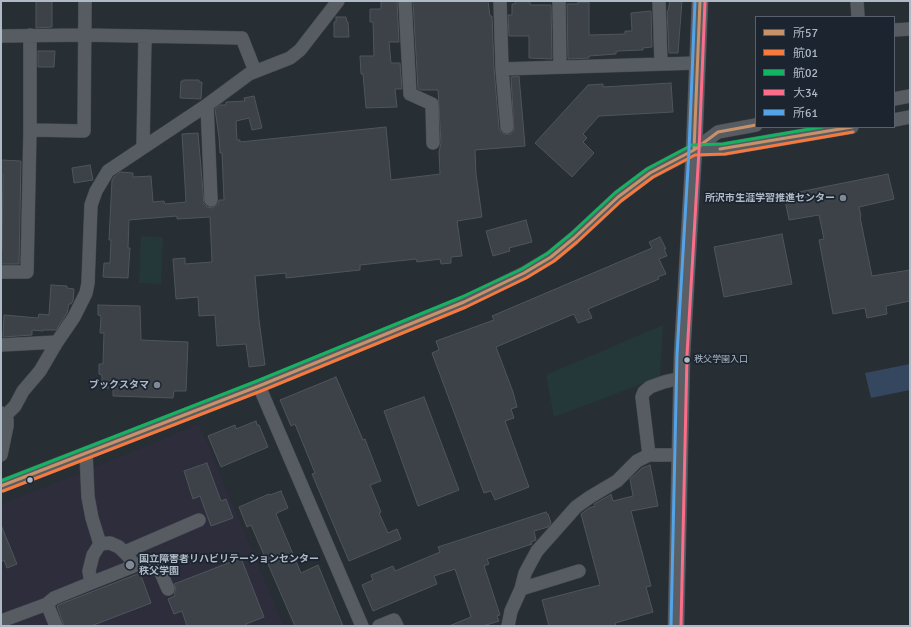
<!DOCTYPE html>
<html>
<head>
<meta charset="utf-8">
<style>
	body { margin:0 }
	#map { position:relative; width:911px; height:627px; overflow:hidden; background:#272e34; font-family:Signika,"Noto Sans JP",sans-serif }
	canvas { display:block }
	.frame { position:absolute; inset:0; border:2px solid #b0bac7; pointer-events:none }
	.legend { position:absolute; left:755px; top:16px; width:140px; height:112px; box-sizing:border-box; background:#1b242f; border:1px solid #57606c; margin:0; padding:5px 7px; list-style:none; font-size:12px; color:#b0bac7 }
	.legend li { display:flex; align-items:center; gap:8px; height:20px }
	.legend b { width:20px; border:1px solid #57606c }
</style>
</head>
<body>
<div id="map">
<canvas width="911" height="627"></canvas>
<div class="frame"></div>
<ul class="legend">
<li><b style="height:5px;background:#c7916a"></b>所57</li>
<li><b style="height:5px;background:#f6793e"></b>航01</li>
<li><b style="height:5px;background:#13b361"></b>航02</li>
<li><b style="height:5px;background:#fb6d88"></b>大34</li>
<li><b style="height:5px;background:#53a3e8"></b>所61</li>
</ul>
</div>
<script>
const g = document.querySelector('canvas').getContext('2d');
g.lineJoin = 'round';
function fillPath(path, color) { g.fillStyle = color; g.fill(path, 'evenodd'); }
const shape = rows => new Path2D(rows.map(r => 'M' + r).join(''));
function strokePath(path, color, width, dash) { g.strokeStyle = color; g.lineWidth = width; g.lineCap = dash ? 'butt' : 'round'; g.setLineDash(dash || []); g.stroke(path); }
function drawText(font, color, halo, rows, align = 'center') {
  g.font = font + ' Signika,"Noto Sans JP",sans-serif'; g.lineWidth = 3.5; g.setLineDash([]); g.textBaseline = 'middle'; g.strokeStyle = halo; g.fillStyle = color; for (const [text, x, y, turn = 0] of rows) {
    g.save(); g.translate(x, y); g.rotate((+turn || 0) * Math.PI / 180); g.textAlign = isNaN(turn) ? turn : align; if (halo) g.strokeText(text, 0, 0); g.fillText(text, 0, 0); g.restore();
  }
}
const medical = shape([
	[199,424,284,626,1,626,1,504,97,466]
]);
const green = shape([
	[141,236,163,237,161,284,139,283],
	[663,325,660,377,554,417,546,375]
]);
const water = shape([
	[910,364,910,390,871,398,865,373]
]);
const building = shape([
	[36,1,52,1,52,27,36,28,36,1],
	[381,1,397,1,399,42,389,42,391,63,400,63,402,89,395,89,397,107,366,108,363,74,361,74,360,56,374,56,373,22,370,22,370,9,381,9,381,1],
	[413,1,488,1,490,16,492,16,494,69,499,128,501,132,504,134,511,134,514,130,511,77,519,76,525,146,475,150,476,174,482,217,457,221,462,256,451,257,451,263,441,264,440,259,417,262,416,259,360,265,360,270,286,278,286,273,255,276,259,320,265,365,249,367,246,344,217,346,215,315,199,316,198,297,176,299,173,259,185,258,185,264,212,262,210,217,177,219,177,216,129,220,128,248,130,248,128,278,103,277,104,263,110,263,111,240,109,240,112,180,114,177,120,172,133,173,133,177,151,176,153,202,164,201,165,204,186,202,182,134,198,133,204,204,207,207,212,208,218,204,219,200,224,200,222,153,220,153,219,137,215,109,220,105,226,105,226,102,245,101,244,98,254,96,262,128,252,130,249,118,236,121,237,140,240,140,240,142,386,127,391,180,440,174,439,152,441,143,438,90,421,90,418,89,413,1],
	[515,1,530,1,530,5,551,5,552,59,529,58,529,36,509,36,508,15,512,15,512,4,515,4,515,1],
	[670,1,682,1,678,53,669,53,667,11,668,11,670,1],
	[578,2,589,2,589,35,625,34,625,31,632,31,631,13,651,11,652,47,643,48,643,50,618,51,616,52,616,54,589,56,589,58,568,59,567,4,578,4,578,2],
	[336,17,346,17,347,22,348,22,349,37,334,37,334,22,336,22,336,17],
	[38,51,55,51,54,67,38,67,38,51],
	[184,80,199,80,199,82,202,82,201,99,180,98,181,81,184,81,184,80],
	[671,83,673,112,599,116,583,134,587,138,583,142,594,153,572,177,535,143,588,85,603,84,603,87,671,83],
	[1,160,21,161,19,264,1,264,1,250,2,250,3,175,1,174,1,160],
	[90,165,93,180,74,183,72,168,90,165],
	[888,174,894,199,859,207,861,216,860,217,872,276,910,270,910,301,886,306,887,314,867,318,865,308,833,314,819,240,824,239,819,215,789,220,784,195,888,174],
	[526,220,532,242,509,248,510,251,493,256,486,231,526,220],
	[782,234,792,284,724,297,714,247,782,234],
	[660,237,666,249,664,249,667,256,659,259,666,274,658,277,659,279,588,309,592,318,578,323,574,314,496,347,513,392,517,407,511,409,514,418,505,421,529,487,495,500,491,491,484,493,432,353,439,350,436,341,494,320,492,316,652,248,649,242,660,237],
	[51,285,67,286,67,288,74,289,73,301,71,304,69,304,67,313,56,330,43,330,43,331,32,330,32,335,3,337,4,315,38,318,39,314,49,315,51,285],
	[98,305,140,306,141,340,188,342,186,391,174,391,173,398,113,396,113,388,102,388,102,375,99,374,99,364,103,364,104,333,100,333,101,316,98,315,98,305],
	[336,377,363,440,365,439,381,481,370,485,381,512,379,513,388,533,397,529,401,539,349,561,312,474,315,473,295,424,291,426,280,400,336,377],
	[424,397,459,490,418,506,384,411,424,397],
	[256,421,257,425,259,425,268,447,221,467,208,436,235,425,236,429,256,421],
	[207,463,221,501,226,499,233,518,211,526,200,496,193,499,184,471,207,463],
	[650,465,658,506,631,511,651,586,646,587,653,612,615,623,616,626,549,626,542,600,600,585,581,514,589,508,595,506,594,504,610,495,611,494,613,501,633,496,630,479,638,472,642,468,650,465],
	[281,491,288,508,277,513,276,514,301,573,318,565,343,626,295,626,251,525,247,527,239,507,269,494,270,495,281,491],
	[546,512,547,514,548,514,551,523,548,527,534,531,536,540,531,542,532,544,487,559,489,564,484,566,500,615,497,616,499,621,483,626,449,626,471,617,455,569,434,576,437,584,373,611,362,585,373,580,371,575,393,566,395,571,440,552,438,547,546,512],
	[1,525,17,564,7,568,4,560,1,562,1,525],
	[241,558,264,617,246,624,247,626,187,626,182,611,174,614,168,599,175,596,174,594,176,590,174,584,241,558],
	[140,573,151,603,91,626,64,626,57,606,58,605,140,573]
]);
const minor = shape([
	[405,1,410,94,432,104,433,143],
	[500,1,502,69,507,127],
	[559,1,560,67],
	[659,1,661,64],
	[857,1,858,17],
	[894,30,910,29],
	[30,35,30,130,84,131,85,1],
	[1,36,85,35,242,38,255,71],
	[502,69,697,63],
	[894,99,910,96],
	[207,105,211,200],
	[894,120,910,117],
	[143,147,145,36],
	[694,150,724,149,852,127],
	[1,272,27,272,30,130],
	[1,345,57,342],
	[259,386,362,626],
	[1,413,5,416,7,420,7,426,1,455],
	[5,416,15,406,23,391,40,371,57,342,74,317,86,293,88,283,91,205,96,191,108,171,207,105,249,74,290,58,300,50,338,1],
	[649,455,642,397,644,392,650,387,664,382,681,378],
	[1,486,259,386,464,302,524,273,551,257,574,238,618,197,650,173,694,150,718,132,756,125],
	[100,544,110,543,119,547,130,558],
	[125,552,199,520],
	[91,583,144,562,159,568,168,589],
	[521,589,579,571],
	[47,604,56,626],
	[1,621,47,604,54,598,91,583,89,571,93,555,100,544,92,518,88,497,86,453],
	[379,626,394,620,397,626],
	[508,626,511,611,521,589,525,573,537,551,576,507,590,497,617,481,637,461,649,455,680,455]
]);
const major = shape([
	[676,626,682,355,694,150,700,1]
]);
const bus1 = shape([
	[720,149,852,127],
	[694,150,700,1],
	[1,486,259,386,464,302,524,273,551,257,574,238,618,197,650,173,694,150,718,132,756,125]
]);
const bus2 = shape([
	[3,491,261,391,466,307,526,278,554,261,577,242,621,201,653,177,695,155,725,154,853,132]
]);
const bus3 = shape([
	[1,481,257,381,462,297,522,269,548,253,571,234,615,193,647,169,692,145,723,144,822,127]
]);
const bus4 = shape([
	[681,626,687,355,699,150,705,1]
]);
const bus5 = shape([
	[671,626,677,355,689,150,695,1]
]);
const markers = [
	[843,198,4,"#808994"],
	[687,360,3.5,"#b0bac7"],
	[157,385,4,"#808994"],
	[30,480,3.5,"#b0bac7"],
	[130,565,5,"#808994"]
];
const busNames = [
	["秩父学園入口",694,360]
];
const poiNames = [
	["所沢市生涯学習推進センター",835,198],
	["ブックスタマ",149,385],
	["国立障害者リハビリテーションセンター",139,559,"left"],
	["秩父学園",139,571,"left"]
];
fillPath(medical, '#2d2d3b');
fillPath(green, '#24383a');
fillPath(water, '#34475e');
fillPath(building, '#3c4248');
strokePath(building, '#4f555c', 1);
strokePath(minor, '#454a4f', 14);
strokePath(major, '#444a51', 17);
strokePath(minor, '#575c63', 13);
strokePath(major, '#595f65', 16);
strokePath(bus1, '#c7916a', 3);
strokePath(bus2, '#f6793e', 3);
strokePath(bus3, '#13b361', 3);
strokePath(bus4, '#fb6d88', 3);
strokePath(bus5, '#53a3e8', 3);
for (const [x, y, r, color] of markers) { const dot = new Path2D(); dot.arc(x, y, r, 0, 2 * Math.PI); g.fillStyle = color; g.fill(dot); strokePath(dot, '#1b242f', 1.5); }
drawText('9px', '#b0bac7', '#1b242f', busNames, 'left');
drawText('bold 10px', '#b0bac7', '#1b242f', poiNames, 'right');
</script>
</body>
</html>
